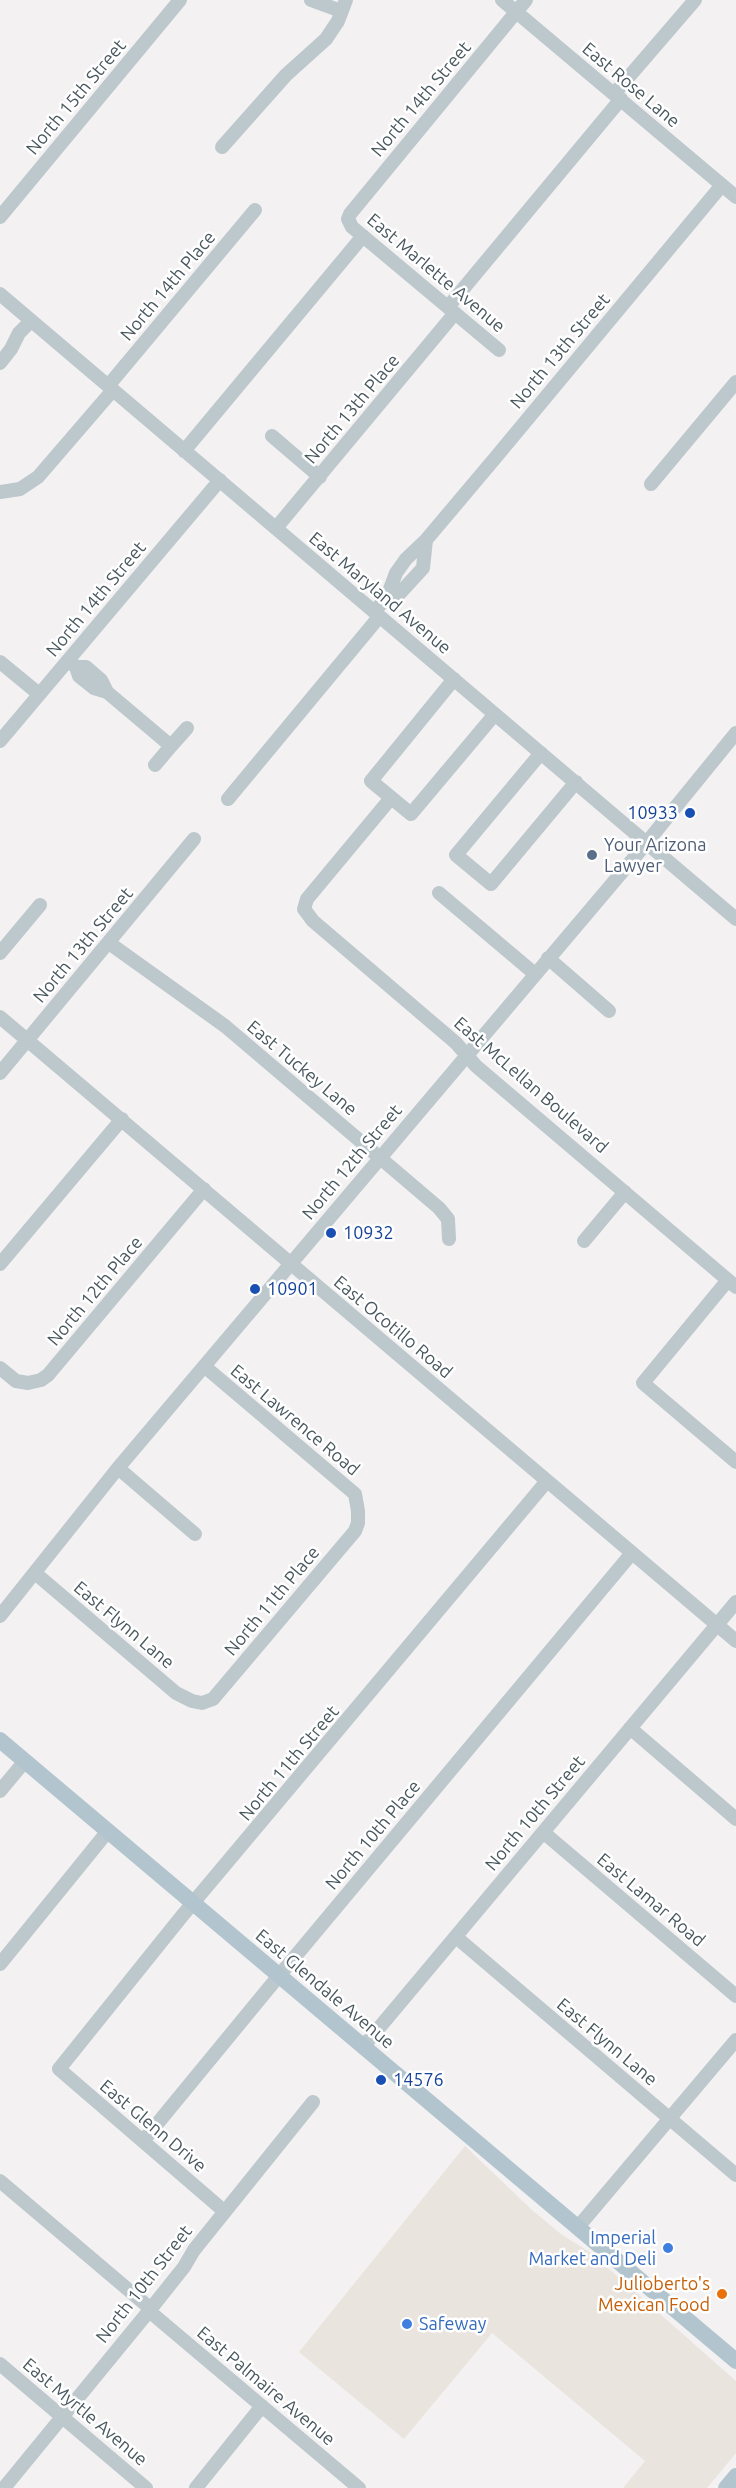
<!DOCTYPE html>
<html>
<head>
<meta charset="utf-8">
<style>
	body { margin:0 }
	canvas { display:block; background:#f3f1f1 }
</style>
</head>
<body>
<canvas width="736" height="2488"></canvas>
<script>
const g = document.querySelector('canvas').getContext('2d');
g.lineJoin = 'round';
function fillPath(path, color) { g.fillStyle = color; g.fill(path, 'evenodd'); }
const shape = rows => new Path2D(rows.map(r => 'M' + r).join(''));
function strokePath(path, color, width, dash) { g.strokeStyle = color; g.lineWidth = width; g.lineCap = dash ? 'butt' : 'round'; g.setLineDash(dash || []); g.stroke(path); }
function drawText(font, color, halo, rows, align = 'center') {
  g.font = font + ' Ubuntu,sans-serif'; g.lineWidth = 5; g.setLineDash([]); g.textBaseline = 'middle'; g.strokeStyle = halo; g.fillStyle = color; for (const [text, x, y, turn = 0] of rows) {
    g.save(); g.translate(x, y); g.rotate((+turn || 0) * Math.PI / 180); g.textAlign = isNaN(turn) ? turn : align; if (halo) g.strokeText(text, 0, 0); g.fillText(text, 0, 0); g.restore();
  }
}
const commercial = shape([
	[465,2146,532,2210,561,2234,591,2253,736,2381,736,2453,707,2488,623,2488,645,2461,492,2333,404,2439,299,2352]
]);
const minor = shape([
	[311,0,341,11],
	[502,0,736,197],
	[614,94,695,0],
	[222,147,286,75,326,39,338,21,346,0],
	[0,217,180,0],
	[0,294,736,919],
	[448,307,621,99],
	[499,350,352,227,348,219,350,214,526,0],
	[0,363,11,349,19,333,31,321],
	[108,386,255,210],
	[272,436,320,477],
	[184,451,363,236],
	[651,484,736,382],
	[0,492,20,489,38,477,113,390],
	[276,528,455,313],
	[387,597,400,593,423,568,426,540],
	[374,612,387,597,396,573,406,559,426,540,496,457,722,185],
	[68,660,76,667,79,676,94,688,107,692,101,680,86,667,76,667],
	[0,662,39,694],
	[454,679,371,781,411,814,495,714],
	[107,692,171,746,155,765],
	[0,741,220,480],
	[171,746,187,728],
	[541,753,456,855,491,884,576,782],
	[391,798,307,899,304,909,313,921,456,1043,476,1066,736,1287],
	[228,799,379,617],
	[439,893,535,974],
	[109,943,225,1026,439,1208,448,1219,449,1239],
	[0,953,40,905],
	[548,958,609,1011],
	[0,1017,736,1641],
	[0,1073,194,839],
	[584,1241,625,1192],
	[0,1264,122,1119],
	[728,1280,643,1383,736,1462],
	[0,1368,16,1381,28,1383,41,1380,48,1375,204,1189],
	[118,1468,195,1534],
	[35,1573,176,1693,192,1701,202,1703,213,1699,355,1531,358,1523,358,1511,355,1494,204,1366],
	[0,1616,118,1468,639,852,736,733],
	[630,1728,736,1819],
	[0,1791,25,1761],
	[543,1832,736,1996],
	[456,1937,736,2175],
	[0,1964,108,1831],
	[363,2047,736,1602],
	[143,2141,268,1989,632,1553],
	[0,2181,151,2309],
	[224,2211,59,2069,182,1916,547,1481],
	[578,2227,736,2040],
	[149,2311,359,2488],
	[0,2364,146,2488],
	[4,2488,149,2311,184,2267,194,2250,313,2102],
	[196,2488,262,2406]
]);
const major = shape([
	[0,1740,736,2361],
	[726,2488,736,2476]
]);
const markers = [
	[690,813,6,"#1a4fb4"],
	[592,855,6,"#5c6f8a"],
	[331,1233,6,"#1a4fb4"],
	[255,1289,6,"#1a4fb4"],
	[381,2080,6,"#1a4fb4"],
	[668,2248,6,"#3f7fe0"],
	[722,2294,6,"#e8710a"],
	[407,2324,6,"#3f7fe0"]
];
const streetNames = [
	["East Rose Lane",631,85,40],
	["North 15th Street",76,97,-50],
	["North 14th Street",421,99,-50],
	["East Marlette Avenue",436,273,40],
	["North 14th Place",168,286,-50],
	["North 13th Street",560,351,-50],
	["North 13th Place",352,409,-50],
	["East Maryland Avenue",380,593,40],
	["North 14th Street",96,599,-50],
	["North 13th Street",83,945,-50],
	["East Tuckey Lane",302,1068,40],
	["East McLellan Boulevard",531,1085,41],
	["North 12th Street",352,1162,-50],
	["North 12th Place",95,1291,-50],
	["East Ocotillo Road",393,1327,40],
	["East Lawrence Road",295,1420,40],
	["North 11th Place",272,1601,-50],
	["East Flynn Lane",124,1625,40],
	["North 11th Street",289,1763,-50],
	["North 10th Street",535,1813,-50],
	["North 10th Place",373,1835,-50],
	["East Lamar Road",651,1900,40],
	["East Glendale Avenue",325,1989,40],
	["East Flynn Lane",607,2042,40],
	["East Glenn Drive",153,2126,40],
	["North 10th Street",144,2284,-52],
	["East Palmaire Avenue",266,2386,40],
	["East Myrtle Avenue",85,2412,40]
];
const transitNames = [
	["10933",678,813,"right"],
	["10932",343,1233],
	["10901",267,1289],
	["14576",393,2080]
];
const serviceNames = [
	["Your Arizona",604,845],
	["Lawyer",604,866]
];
const shopNames = [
	["Imperial",656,2238],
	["Market and Deli",656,2259],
	["Safeway",419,2324,"left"]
];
const foodNames = [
	["Julioberto's",710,2284],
	["Mexican Food",710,2305]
];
fillPath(commercial, '#eae4de');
strokePath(minor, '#bdc8cd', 14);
strokePath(major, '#b2c5ce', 16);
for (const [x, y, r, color] of markers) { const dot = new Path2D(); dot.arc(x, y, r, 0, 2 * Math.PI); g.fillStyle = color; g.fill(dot); strokePath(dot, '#fff', 2); }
drawText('18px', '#49585e', '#fff', streetNames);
drawText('18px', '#164399', '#fff', transitNames, 'left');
drawText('18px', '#4e5e75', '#fff', serviceNames, 'left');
drawText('18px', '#366cbe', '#fff', shopNames, 'right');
drawText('18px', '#c56008', '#fff', foodNames, 'right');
</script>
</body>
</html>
